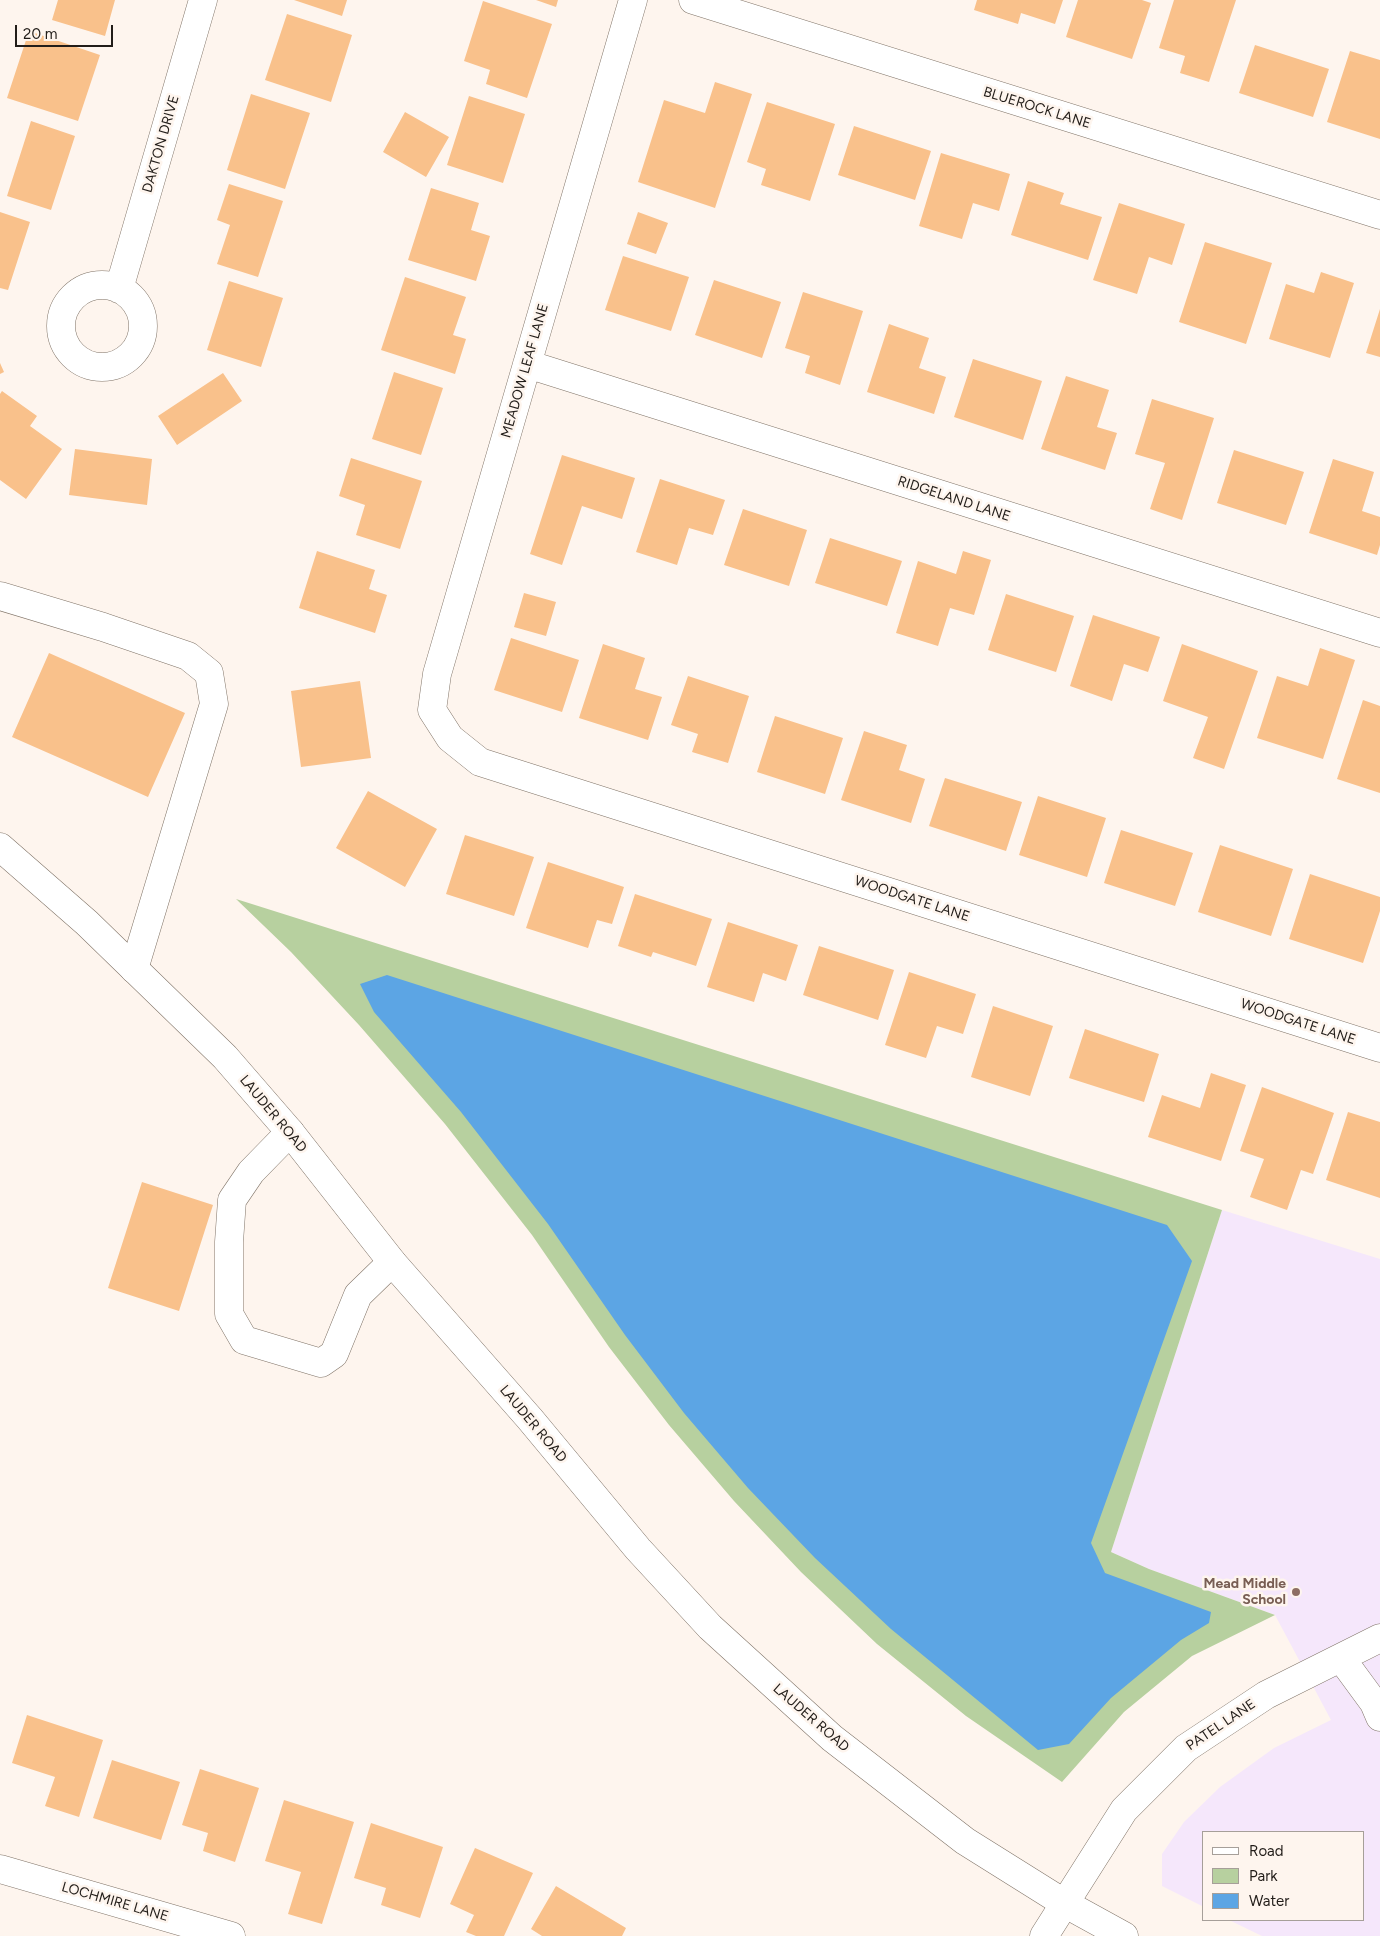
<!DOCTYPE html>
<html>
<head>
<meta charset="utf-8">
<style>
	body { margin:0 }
	#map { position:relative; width:1380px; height:1936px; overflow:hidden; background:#fef5ee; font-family:Figtree,sans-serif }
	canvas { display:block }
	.legend { position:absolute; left:1202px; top:1831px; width:162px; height:90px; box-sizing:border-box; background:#fef5ee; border:1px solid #a69f99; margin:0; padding:6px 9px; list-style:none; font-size:15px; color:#221d19 }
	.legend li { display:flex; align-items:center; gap:10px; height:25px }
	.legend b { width:25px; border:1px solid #a69f99 }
	.scale { position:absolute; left:15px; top:25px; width:98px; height:22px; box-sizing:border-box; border:2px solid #221d19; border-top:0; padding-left:6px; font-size:15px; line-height:18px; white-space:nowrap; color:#221d19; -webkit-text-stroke:4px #fef5ee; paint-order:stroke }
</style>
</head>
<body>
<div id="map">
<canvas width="1380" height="1936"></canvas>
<ul class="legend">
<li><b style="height:6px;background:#fff"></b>Road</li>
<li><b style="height:14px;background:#b7d09f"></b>Park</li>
<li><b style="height:14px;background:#5ca5e4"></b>Water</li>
</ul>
<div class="scale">20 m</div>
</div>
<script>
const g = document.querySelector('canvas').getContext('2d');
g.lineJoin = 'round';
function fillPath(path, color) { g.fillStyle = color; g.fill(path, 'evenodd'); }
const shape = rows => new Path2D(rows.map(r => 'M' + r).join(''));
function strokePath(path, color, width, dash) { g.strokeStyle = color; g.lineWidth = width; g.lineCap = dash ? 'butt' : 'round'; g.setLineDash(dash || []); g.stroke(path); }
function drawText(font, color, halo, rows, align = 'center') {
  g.font = font + ' Figtree,sans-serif'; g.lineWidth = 5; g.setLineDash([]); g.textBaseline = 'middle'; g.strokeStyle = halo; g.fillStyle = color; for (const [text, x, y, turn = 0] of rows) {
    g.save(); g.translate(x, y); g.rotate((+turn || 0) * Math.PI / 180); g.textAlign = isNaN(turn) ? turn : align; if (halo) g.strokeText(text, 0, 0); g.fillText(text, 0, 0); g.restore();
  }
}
const education = shape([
	[1222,1210,1380,1259,1380,1936,1262,1936,1229,1920,1364,1920,1364,1832,1204,1832,1204,1907,1162,1886,1162,1854,1184,1822,1220,1787,1274,1748,1331,1720,1275,1615,1149,1569,1111,1552]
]);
const green = shape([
	[236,899,1222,1210,1111,1552,1149,1569,1275,1615,1192,1656,1124,1712,1062,1782,966,1716,877,1644,801,1572,734,1501,669,1425,609,1347,532,1235,445,1124,359,1025,291,952]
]);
const water = shape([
	[387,975,1167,1225,1192,1261,1091,1543,1105,1573,1211,1612,1209,1623,1181,1640,1111,1698,1069,1744,1038,1750,891,1629,815,1558,748,1488,684,1413,625,1335,548,1224,461,1112,374,1012,360,984]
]);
const building = shape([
	[58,0,115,0,105,36,52,20],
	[294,0,347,0,342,16],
	[536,0,558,0,556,7],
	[977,0,1063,0,1055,24,1021,13,1018,24,974,10],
	[1078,0,1142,0,1151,3,1132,59,1066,37],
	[1174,0,1236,0,1209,82,1180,73,1185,56,1159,48],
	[483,1,552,24,527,98,486,84,490,70,464,61],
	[287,14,352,35,331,102,265,80],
	[29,31,100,55,78,121,7,98],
	[1255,45,1329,69,1313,117,1239,93],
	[1350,51,1380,60,1380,139,1327,122],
	[715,82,752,94,715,208,638,182,664,100,705,113],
	[251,94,310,113,285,189,227,170],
	[469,96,525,114,503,183,447,165],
	[767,102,835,124,810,201,761,185,766,169,747,162],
	[405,112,449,137,426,177,383,152],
	[31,121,75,136,51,210,7,196],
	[854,126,931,151,915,200,838,175],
	[941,153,1010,174,999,211,973,203,962,239,919,226],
	[1028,181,1064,193,1060,204,1102,217,1088,260,1011,235],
	[229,184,283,201,258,277,217,264,230,225,217,220],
	[431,188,479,203,471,230,490,236,476,281,408,260],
	[1119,203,1185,224,1172,265,1149,257,1137,294,1093,280],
	[0,212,30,222,8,290,0,288],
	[638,212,668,223,656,254,627,244],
	[1205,242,1272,263,1246,344,1179,322],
	[623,256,689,277,671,331,605,310],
	[1321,272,1354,283,1330,358,1269,339,1286,284,1314,293],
	[405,277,466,297,453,335,466,339,455,374,381,350],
	[714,280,781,302,762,358,695,335],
	[229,281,283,298,261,367,207,350],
	[803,292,863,311,840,385,805,373,810,356,785,348],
	[1380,309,1380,357,1366,353],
	[889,324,929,338,919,368,946,377,934,414,867,392],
	[973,359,1042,381,1023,440,954,417],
	[0,363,4,372,0,374],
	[394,372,443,388,421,455,372,439],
	[223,373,242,401,177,445,158,416],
	[1066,376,1109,390,1097,427,1117,433,1105,470,1041,449],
	[2,391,37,416,30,426,62,449,26,499,0,480,0,394],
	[1152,399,1214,418,1182,520,1150,509,1165,463,1135,454],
	[75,449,152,459,147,505,69,495],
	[1234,450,1304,472,1286,525,1217,503],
	[562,455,635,478,622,519,582,506,562,565,530,554],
	[351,458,422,481,400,549,356,535,365,505,339,496],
	[1333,459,1374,472,1362,511,1380,517,1380,545,1377,555,1309,533],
	[660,479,725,500,713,535,689,528,677,565,636,552],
	[743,509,807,530,789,586,724,565],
	[830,538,902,561,887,606,815,583],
	[317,551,375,570,369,589,387,595,375,633,299,608],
	[963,551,991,560,974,615,950,608,938,646,896,633,918,561,956,574],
	[524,593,556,602,546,636,514,627],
	[1006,594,1074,616,1056,672,988,650],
	[1093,615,1160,637,1148,672,1124,664,1112,701,1070,686],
	[511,638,579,660,562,712,494,690],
	[603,644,645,658,635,689,662,697,648,740,579,718],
	[1182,644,1258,671,1224,769,1193,758,1208,717,1163,701],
	[1320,648,1355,660,1323,759,1257,738,1277,676,1308,686],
	[49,653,185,713,148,797,12,737],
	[688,676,749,696,728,763,692,752,698,734,671,725],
	[360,681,371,758,301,767,291,691],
	[1363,700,1380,706,1380,793,1337,779],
	[775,716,843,738,825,794,757,772],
	[864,731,907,745,899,770,925,779,911,823,841,800],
	[945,778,1022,802,1006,851,929,826],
	[368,791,437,829,405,887,336,848],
	[1038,796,1106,818,1087,877,1019,855],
	[1121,830,1193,853,1175,906,1104,883],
	[465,835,534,857,514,916,446,894],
	[1220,845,1293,869,1271,936,1198,912],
	[548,862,624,887,612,924,597,920,588,948,526,928],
	[1310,874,1380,897,1380,911,1363,963,1289,939],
	[635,894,712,919,696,966,653,952,651,957,618,946],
	[728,922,798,945,786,981,763,973,754,1002,707,987],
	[819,946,894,970,878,1020,803,995],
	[909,972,976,994,963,1034,937,1026,926,1058,885,1045],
	[993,1006,1053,1026,1030,1096,971,1077],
	[1085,1029,1159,1054,1144,1102,1069,1078],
	[1211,1073,1246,1085,1221,1161,1148,1137,1162,1095,1200,1108],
	[1262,1087,1334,1113,1313,1174,1301,1170,1287,1210,1250,1197,1264,1159,1240,1151],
	[1348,1112,1380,1122,1380,1198,1326,1180],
	[142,1182,213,1205,179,1311,108,1288],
	[27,1715,103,1740,79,1817,45,1806,55,1777,12,1763],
	[112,1760,180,1782,161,1840,93,1818],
	[200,1769,259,1788,235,1862,203,1851,208,1833,182,1825],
	[284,1800,354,1822,322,1924,288,1914,301,1872,265,1861],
	[371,1823,443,1847,420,1918,381,1905,386,1888,354,1878],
	[475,1848,533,1873,504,1936,476,1936,466,1932,474,1915,450,1904],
	[556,1886,626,1928,622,1936,542,1936,531,1929]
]);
const minor = shape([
	[633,0,437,674,432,710,450,738,480,762,1380,1048],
	[693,0,1380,215],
	'61 326a41 41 0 1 1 82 0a41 41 0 1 1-82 0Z',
	[119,289,203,0],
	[527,364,1380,633],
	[0,596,103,627,188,656,209,673,214,704,134,969],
	[290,1132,251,1172,232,1200,229,1242,229,1314,244,1340,321,1363,334,1354,358,1295,392,1262],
	[1341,1658,1374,1703,1380,1717],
	[0,1869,231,1936],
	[1044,1936,1124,1810,1186,1748,1266,1695,1380,1638]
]);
const major = shape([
	[0,847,87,923,225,1057,290,1132,392,1262,530,1419,638,1549,710,1627,832,1738,965,1841,1064,1903,1124,1936]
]);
const markers = [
	[1296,1592,5,"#8d6e63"]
];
const streetNames = [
	["BLUEROCK LANE",1037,108,17],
	["DAKTON DRIVE",161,144,-74],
	["MEADOW LEAF LANE",525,371,-74],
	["RIDGELAND LANE",954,499,18],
	["WOODGATE LANE",912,899,18],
	["WOODGATE LANE",1298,1022,18],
	["LAUDER ROAD",273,1114,50],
	["LAUDER ROAD",533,1424,50],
	["LAUDER ROAD",811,1718,41],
	["PATEL LANE",1221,1725,-34],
	["LOCHMIRE LANE",115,1902,16]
];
const educationNames = [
	["Mead Middle",1286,1584],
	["School",1286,1600]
];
fillPath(education, '#f5e7fb');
fillPath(green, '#b7d09f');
fillPath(water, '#5ca5e4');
fillPath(building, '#f9c18b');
strokePath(minor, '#807468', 29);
strokePath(major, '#807468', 29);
strokePath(minor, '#fff', 28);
strokePath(major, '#fff', 28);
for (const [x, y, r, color] of markers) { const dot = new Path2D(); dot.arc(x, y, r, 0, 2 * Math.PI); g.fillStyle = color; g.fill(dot); strokePath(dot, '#fef5ee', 2); }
drawText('14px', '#221d19', '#fef5ee', streetNames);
drawText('bold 14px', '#785e54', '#fef5ee', educationNames, 'right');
</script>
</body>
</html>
